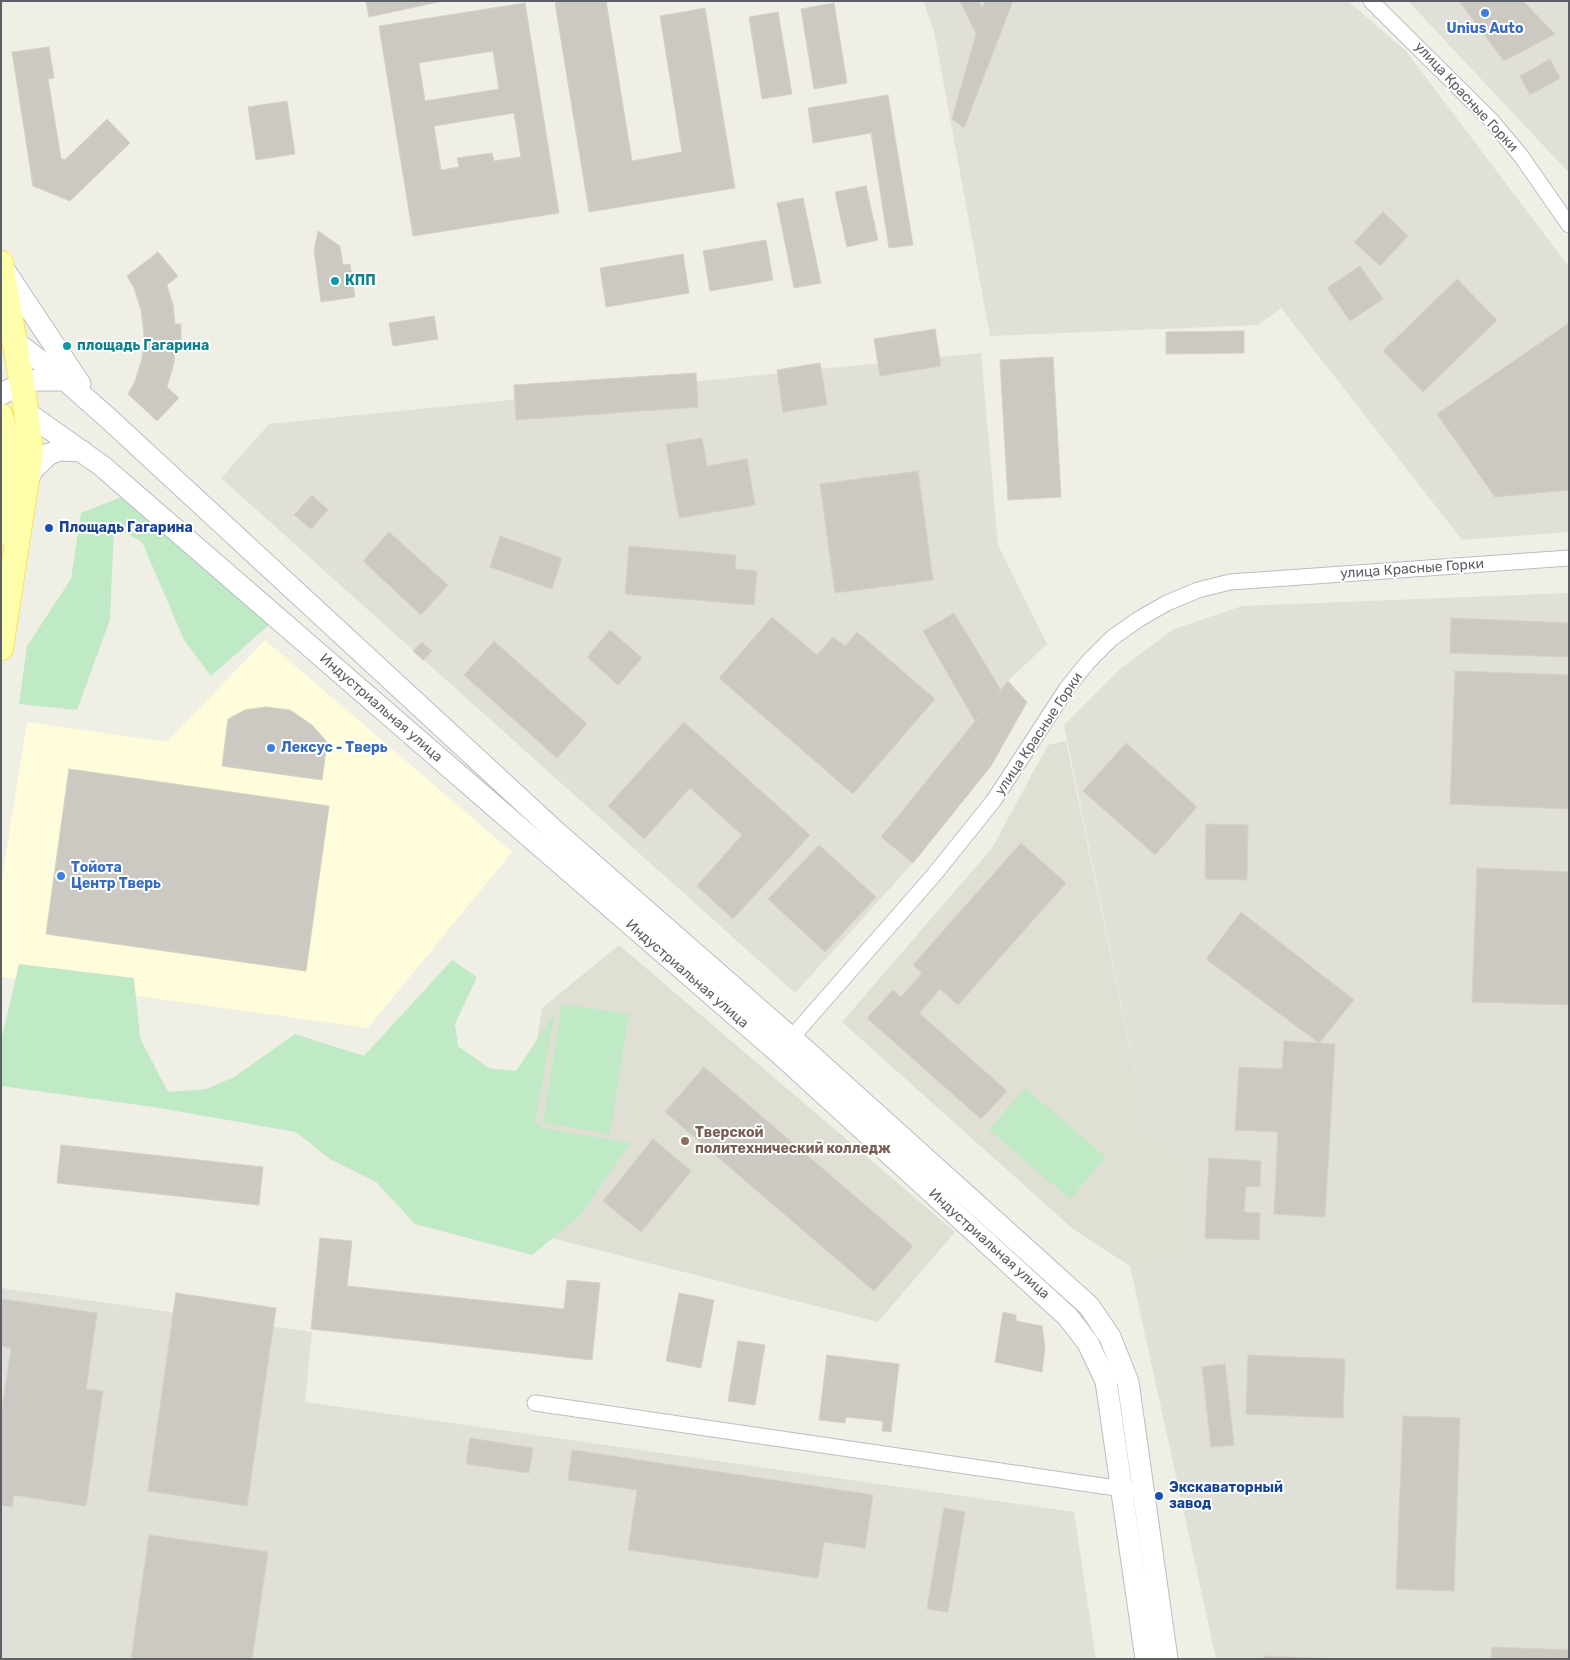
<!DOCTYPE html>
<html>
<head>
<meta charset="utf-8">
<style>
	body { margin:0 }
	#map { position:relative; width:1570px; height:1660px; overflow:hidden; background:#f0efe5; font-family:Rubik,sans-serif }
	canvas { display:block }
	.frame { position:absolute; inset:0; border:2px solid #5c5f66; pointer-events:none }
</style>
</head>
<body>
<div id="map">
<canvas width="1570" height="1660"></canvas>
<div class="frame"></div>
</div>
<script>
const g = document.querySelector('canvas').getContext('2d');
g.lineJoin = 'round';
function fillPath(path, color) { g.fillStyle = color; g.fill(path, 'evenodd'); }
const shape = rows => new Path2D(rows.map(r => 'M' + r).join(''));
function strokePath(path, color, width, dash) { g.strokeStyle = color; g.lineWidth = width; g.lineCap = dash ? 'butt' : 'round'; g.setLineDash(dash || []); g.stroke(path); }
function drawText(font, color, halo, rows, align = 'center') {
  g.font = font + ' Rubik,sans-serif'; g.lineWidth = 4; g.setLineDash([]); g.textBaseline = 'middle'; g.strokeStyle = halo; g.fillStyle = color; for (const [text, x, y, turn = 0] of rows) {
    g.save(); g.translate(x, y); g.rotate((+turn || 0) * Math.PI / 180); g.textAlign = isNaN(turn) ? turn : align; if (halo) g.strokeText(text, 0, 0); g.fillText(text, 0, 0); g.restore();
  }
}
const commercial = shape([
	[265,640,512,852,368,1028,1,977,1,885,27,722,167,742]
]);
const industrial = shape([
	[923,1,1348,1,1406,51,1569,267,1569,532,1462,540,1281,308,1258,325,990,336,934,31],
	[1408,1,1569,1,1569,173],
	[981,353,998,545,1047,644,1008,681,1027,702,991,766,913,863,795,993,221,478,269,424],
	[1569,593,1569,1659,1216,1659,1130,1266,1190,1261,1198,1165,1147,1131,1064,725,1119,670,1174,629,1242,606],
	[1,1288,312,1332,305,1402,1074,1512,1096,1659,1,1659]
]);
const education = shape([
	[1066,741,1147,1131,1198,1165,1190,1261,1130,1266,1073,1229,842,1022,992,848,1048,745],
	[619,945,955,1232,878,1322,509,1227,542,1008]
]);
const green = shape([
	[139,490,277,618,211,676,184,640,142,542,114,526,110,620,77,710,19,704,27,646,71,579,81,513],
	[452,960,477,977,455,1024,458,1046,489,1068,516,1071,555,1013,535,1122,543,1128,630,1143,580,1216,532,1255,415,1224,376,1182,330,1159,296,1132,153,1107,1,1086,1,1041,19,964,134,978,140,1038,168,1092,206,1089,234,1077,295,1034,364,1056],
	[562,1004,629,1014,610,1134,543,1123],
	[1025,1088,1106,1157,1070,1199,989,1130]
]);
const building = shape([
	[366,1,443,1,369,17,366,1],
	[565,1,606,1,632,161,682,152,660,16,705,8,735,188,589,212,555,3,565,1],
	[960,1,979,1,982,9,985,1,1013,1,964,128,952,119,976,34,960,1],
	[1459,1,1523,1,1555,34,1504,61,1459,1],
	[525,3,559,213,413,236,379,26,525,3],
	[493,51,499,89,425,101,419,63,493,51],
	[514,113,521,157,494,161,492,153,457,158,459,167,441,170,434,126,514,113],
	[834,3,847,83,814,89,801,9,834,3],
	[778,12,792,94,762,99,749,17,778,12],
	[49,47,54,78,48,79,61,158,65,160,107,119,130,143,70,201,33,186,12,52,49,47],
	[1550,59,1560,78,1530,95,1520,76,1550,59],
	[888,95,913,245,889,248,871,133,813,143,808,108,888,95],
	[287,101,295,154,256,160,248,107,287,101],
	[866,186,878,240,847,247,835,192,866,186],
	[803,198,821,283,794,288,777,203,803,198],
	[1383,212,1408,236,1380,266,1354,242,1383,212],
	[318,231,340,246,343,265,350,264,355,297,321,302,314,250,318,231],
	[766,240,773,280,710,291,703,251,766,240],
	[158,252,178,276,167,285,173,305,175,324,181,324,181,345,175,345,174,363,167,387,179,398,157,421,128,394,135,381,142,359,144,335,141,310,134,288,127,276,158,252],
	[683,254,689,293,606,307,600,268,683,254],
	[1360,266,1383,299,1350,321,1327,288,1360,266],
	[1457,279,1497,320,1423,392,1383,351,1457,279],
	[434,316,438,339,393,346,389,323,434,316],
	[1569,323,1569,490,1495,497,1437,414,1569,323],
	[935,329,941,366,880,376,874,339,935,329],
	[1244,331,1244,353,1166,354,1166,332,1244,331],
	[1053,357,1061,497,1008,500,1000,360,1053,357],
	[820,363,827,405,783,412,777,370,820,363],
	[696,373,698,407,516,420,514,385,696,373],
	[702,438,707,466,747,459,755,505,679,518,666,444,702,438],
	[918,471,933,580,835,593,820,484,918,471],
	[312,495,328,510,311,529,294,515,312,495],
	[389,532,448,585,421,615,363,561,389,532],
	[500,536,562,558,552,589,490,567,500,536],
	[629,546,736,555,735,569,757,571,754,605,625,594,629,546],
	[954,613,1001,690,975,721,923,631,954,613],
	[772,617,817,655,833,637,845,646,857,632,935,699,853,794,719,678,772,617],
	[1451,618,1569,623,1569,657,1450,653,1451,618],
	[610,630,642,658,618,685,587,657,610,630],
	[494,641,587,724,557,758,464,675,494,641],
	[422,642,432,651,423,660,413,651,422,642],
	[1455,671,1569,675,1569,809,1450,804,1455,671],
	[1008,681,1027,702,991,766,959,741,1008,681],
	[266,707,290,710,312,725,327,742,322,780,222,766,228,719,245,710,266,707],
	[684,722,810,835,733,919,697,886,742,835,690,788,644,839,608,806,684,722],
	[959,741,991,766,913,863,881,837,959,741],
	[1126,743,1197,807,1155,855,1083,791,1126,743],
	[69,769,329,806,306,971,46,934,69,769],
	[1206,824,1248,825,1247,880,1205,879,1206,824],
	[1021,843,1066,883,958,1005,940,989,919,1013,1007,1091,981,1119,867,1018,893,990,901,997,922,973,913,965,1021,843],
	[819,845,876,897,825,952,768,899,819,845],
	[1477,868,1569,872,1569,1005,1472,1002,1477,868],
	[1241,912,1354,1000,1319,1043,1206,959,1241,912],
	[1284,1041,1335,1044,1325,1217,1274,1214,1278,1132,1235,1130,1239,1067,1282,1069,1284,1041],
	[704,1067,913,1246,874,1291,665,1112,704,1067],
	[653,1139,691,1171,641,1232,603,1201,653,1139],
	[61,1145,263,1167,259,1205,57,1183,61,1145],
	[1209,1158,1261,1161,1260,1187,1246,1186,1244,1212,1260,1213,1259,1240,1205,1238,1209,1158],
	[320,1238,352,1241,347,1286,564,1309,567,1280,600,1283,592,1360,311,1329,320,1238],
	[176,1293,276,1308,247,1506,148,1491,176,1293],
	[679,1293,714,1300,701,1368,666,1361,679,1293],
	[1,1299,97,1313,86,1389,103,1391,86,1506,14,1495,12,1507,1,1505,1,1416,11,1348,1,1346,1,1299],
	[1003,1312,1016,1315,1016,1321,1042,1326,1045,1347,1042,1372,995,1362,1003,1312],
	[738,1341,765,1345,755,1405,728,1401,738,1341],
	[827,1355,899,1364,891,1432,882,1431,883,1421,846,1417,845,1423,819,1420,827,1355],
	[1248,1355,1345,1359,1343,1418,1246,1414,1248,1355],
	[1225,1364,1234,1445,1211,1447,1202,1367,1225,1364],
	[1403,1416,1460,1418,1454,1591,1396,1589,1403,1416],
	[470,1438,533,1448,529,1473,466,1464,470,1438],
	[572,1450,873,1495,865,1548,824,1542,818,1578,628,1550,637,1490,568,1480,572,1450],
	[944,1508,965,1512,948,1612,927,1609,944,1508],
	[149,1535,268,1552,252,1659,131,1659,149,1535],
	[1492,1647,1569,1650,1569,1659,1491,1659,1492,1647],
	[1264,1656,1342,1659,1263,1659,1264,1656]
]);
const street = shape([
	[1371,1,1491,120,1521,156,1569,225],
	[786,1044,933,876,994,800,1067,688,1088,662,1112,638,1139,619,1167,603,1198,590,1230,582,1569,558],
	[535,1403,1130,1490]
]);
const secondary = shape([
	[3,268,80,384],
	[13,340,65,380,109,419,556,832,805,1050,1089,1306,1110,1337,1128,1382,1167,1659],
	[1,394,22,384,36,380,65,380],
	[26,412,102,466,778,1052,1068,1317,1088,1343,1106,1381,1146,1659],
	[28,479,33,469,49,454,60,450,82,451]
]);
const primary = shape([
	[1,263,24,396,31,452,1,648],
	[1,416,8,449,9,483,1,533]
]);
const markers = [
	[1485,13,5,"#3f7fe0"],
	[335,281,5,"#0f9aa8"],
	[67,346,5,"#0f9aa8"],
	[49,528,5,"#1a4fb4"],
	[271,748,5,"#3f7fe0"],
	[61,876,5,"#3f7fe0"],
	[685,1141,5,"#8d6e63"],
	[1159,1496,5,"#1a4fb4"]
];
const shopNames = [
	["Unius Auto",1485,29,"center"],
	["Лексус - Тверь",281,748],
	["Тойота",71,868],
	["Центр Тверь",71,884]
];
const streetNames = [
	["улица Красные Горки",1466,97,47],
	["улица Красные Горки",1412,569,-4],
	["Индустриальная улица",381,708,41],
	["улица Красные Горки",1039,734,-56],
	["Индустриальная улица",687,974,41],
	["Индустриальная улица",989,1244,42]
];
const cultureNames = [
	["КПП",345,281],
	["площадь Гагарина",77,346]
];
const transitNames = [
	["Площадь Гагарина",59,528],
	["Экскаваторный",1169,1488],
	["завод",1169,1504]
];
const educationNames = [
	["Тверской",695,1133],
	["политехнический колледж",695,1149]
];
fillPath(commercial, '#fffcdb');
fillPath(industrial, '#e0e0d9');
fillPath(education, '#e0dfd3');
fillPath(green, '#c0e9c6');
fillPath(building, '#cbc9c2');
strokePath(building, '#d5d2c3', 1);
strokePath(street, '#bcbdc4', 17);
strokePath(secondary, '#babcc3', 23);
strokePath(primary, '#fae554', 26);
strokePath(street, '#fff', 15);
strokePath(secondary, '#fff', 21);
strokePath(primary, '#fffeab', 24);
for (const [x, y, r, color] of markers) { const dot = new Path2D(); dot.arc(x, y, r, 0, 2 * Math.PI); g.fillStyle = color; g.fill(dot); strokePath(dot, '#fff', 2); }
drawText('bold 14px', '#366cbe', '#fff', shopNames, 'left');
drawText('14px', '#5c5f66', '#fff', streetNames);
drawText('bold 14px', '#0d838f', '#fff', cultureNames, 'left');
drawText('bold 14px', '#164399', '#fff', transitNames, 'left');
drawText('bold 14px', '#785e54', '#fff', educationNames, 'left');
</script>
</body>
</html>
